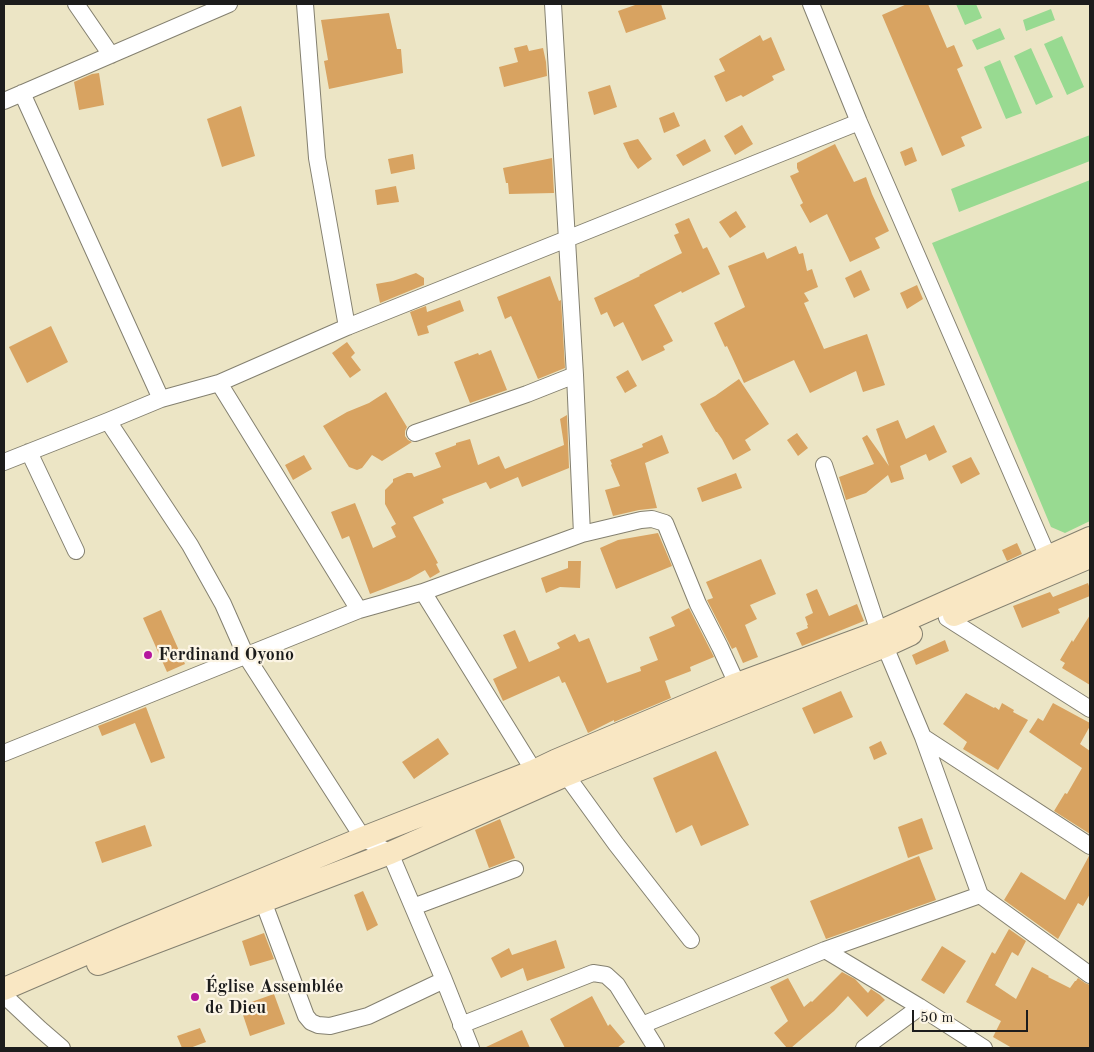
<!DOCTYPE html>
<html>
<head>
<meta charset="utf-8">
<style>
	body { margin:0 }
	#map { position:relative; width:1094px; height:1052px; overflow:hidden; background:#ece5c5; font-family:"Old Standard TT",serif }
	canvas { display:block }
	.frame { position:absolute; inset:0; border:5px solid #1c1c1c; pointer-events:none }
	.scale { position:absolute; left:912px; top:1010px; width:116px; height:22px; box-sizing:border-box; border:2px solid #1c1c1c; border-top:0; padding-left:6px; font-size:15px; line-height:18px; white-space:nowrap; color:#1c1c1c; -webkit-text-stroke:4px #fcf5e5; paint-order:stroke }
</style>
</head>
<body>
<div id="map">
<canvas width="1094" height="1052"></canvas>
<div class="frame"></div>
<div class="scale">50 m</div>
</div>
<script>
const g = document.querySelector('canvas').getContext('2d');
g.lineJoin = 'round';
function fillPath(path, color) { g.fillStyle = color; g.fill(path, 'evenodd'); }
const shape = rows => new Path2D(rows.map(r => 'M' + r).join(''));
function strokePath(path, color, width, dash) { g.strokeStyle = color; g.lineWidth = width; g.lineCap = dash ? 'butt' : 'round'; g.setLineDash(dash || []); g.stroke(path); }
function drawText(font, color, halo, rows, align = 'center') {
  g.font = font + ' "Old Standard TT",serif'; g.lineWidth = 4.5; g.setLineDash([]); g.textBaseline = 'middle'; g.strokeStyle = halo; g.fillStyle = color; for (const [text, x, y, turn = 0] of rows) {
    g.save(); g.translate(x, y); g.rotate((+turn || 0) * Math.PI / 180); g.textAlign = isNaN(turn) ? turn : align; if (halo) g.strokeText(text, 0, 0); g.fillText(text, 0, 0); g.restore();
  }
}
const green = shape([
	[956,4,976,4,982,18,965,25],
	[1051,9,1055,20,1026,31,1023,20],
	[1000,28,1005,39,977,50,972,40],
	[1062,36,1084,87,1067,95,1044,44],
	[1031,48,1053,97,1036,105,1014,56],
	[1000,60,1022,113,1006,119,984,67],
	[1090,135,1090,161,959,212,951,189],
	[1090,180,1090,521,1065,533,1051,527,932,243]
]);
const building = shape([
	[638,4,661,4,666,19,626,33,618,11],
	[907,4,928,4,947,48,954,45,963,66,957,69,982,128,961,137,965,146,942,156,882,15],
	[389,13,397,49,401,49,403,73,329,89,324,61,328,60,321,20],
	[760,35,763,41,771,37,785,70,772,76,774,80,743,97,741,95,726,102,714,76,725,71,719,59],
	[527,45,529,51,543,48,546,62,547,76,504,87,499,67,518,62,514,48],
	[99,73,104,105,79,110,74,82,92,74],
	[610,85,617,107,594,115,588,92],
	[241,106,255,156,222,167,207,119],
	[674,112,680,126,664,133,659,118],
	[742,125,753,144,735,155,724,136],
	[638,139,652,159,638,169,630,158,623,143],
	[705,139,711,151,683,166,676,155],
	[835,144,854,182,866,177,872,194,889,231,875,238,880,248,850,262,827,214,810,223,800,205,803,203,790,176,799,172,797,168,797,163],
	[912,147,917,161,905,166,900,152],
	[413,154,415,169,391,174,388,159],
	[552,158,554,193,509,194,508,183,506,183,503,168],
	[396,186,399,202,377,205,375,190],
	[736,211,746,227,730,238,719,222],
	[689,218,703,249,707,247,720,274,682,293,681,291,654,305,673,341,663,346,665,350,642,361,623,322,614,327,607,312,601,315,594,298,640,276,639,275,682,253,674,235,679,233,675,224],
	[796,246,799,254,803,253,807,271,812,269,818,287,804,293,809,301,804,303,824,349,867,334,885,385,863,392,856,371,810,393,794,360,744,383,727,346,725,347,714,323,745,307,728,266,764,252,767,259],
	[861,270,870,290,854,298,845,278],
	[416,273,424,278,424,285,380,303,376,284,393,281],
	[550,276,559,301,561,300,565,368,538,379,511,316,505,319,497,297],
	[917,285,923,299,907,309,900,293],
	[460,300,464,311,427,326,429,333,418,336,410,312,426,306,427,312],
	[51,326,68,362,27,383,9,347],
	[347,342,355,353,351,357,361,370,350,378,332,353],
	[491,350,507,390,470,403,454,362,478,353,479,355],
	[628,370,637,386,625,393,616,377],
	[739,379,769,424,745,440,751,450,733,460,722,439,717,432,716,432,700,404,715,396],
	[386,392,407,427,405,431,405,436,408,440,412,442,382,461,372,455,362,468,357,470,349,467,323,426,347,412,369,403],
	[567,415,569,468,522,487,518,477,490,489,486,482,442,499,444,503,413,517,438,563,436,564,440,572,430,578,425,570,409,579,370,594,349,536,342,539,331,512,355,503,373,548,396,537,391,527,396,524,385,504,385,490,393,482,393,479,407,473,412,473,414,477,441,467,435,453,456,445,456,443,470,439,478,465,499,456,505,469,564,445,560,419],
	[898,420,906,439,934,425,947,452,929,461,926,454,900,466,904,479,891,483,888,475,866,493,846,500,839,477,874,464,862,438,867,435,889,466,876,429],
	[797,433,808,448,798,456,787,440],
	[662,435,669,453,645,463,657,508,639,510,613,516,605,490,620,486,611,465,612,464,610,460,643,447,642,444],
	[304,455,312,469,293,480,285,465],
	[971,457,980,474,961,484,952,466],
	[736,473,742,488,702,502,697,488],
	[658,533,672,566,616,589,600,548,618,540],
	[1017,543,1022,554,1007,561,1002,550],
	[761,559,776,594,750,605,757,619,745,625,758,657,743,663,736,647,732,649,707,600,713,598,706,582],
	[568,561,581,561,580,588,560,587,546,593,541,578,568,568],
	[1088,583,1090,589,1090,596,1058,609,1060,613,1022,628,1013,606,1050,592,1053,597],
	[817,589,829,616,857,604,864,621,802,646,796,633,808,628,807,625,808,625,805,617,813,613,806,594],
	[689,608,714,657,690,667,691,671,665,681,671,698,614,722,614,720,588,733,565,682,562,683,559,676,503,701,493,679,517,668,503,635,515,630,529,662,560,648,557,643,575,634,579,642,589,638,607,683,641,671,640,667,658,660,649,637,675,626,671,617],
	[161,610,185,664,167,672,143,618],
	[1090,615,1090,685,1062,668,1065,663,1060,660,1072,640,1073,642],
	[945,640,949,651,916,665,912,655],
	[841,691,853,717,814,734,802,708],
	[966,693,994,708,995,707,999,710,1002,703,1014,710,1013,712,1028,720,998,770,963,749,967,742,943,724],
	[1053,703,1090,723,1090,726,1080,744,1090,751,1090,834,1054,811,1065,793,1067,794,1082,768,1029,732,1038,718,1043,721],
	[146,707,165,758,151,763,135,723,102,736,98,726],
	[438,738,449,754,414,779,402,762],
	[881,741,887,754,874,760,869,747],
	[716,751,749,825,701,846,692,825,676,833,653,778],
	[922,818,933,849,908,858,898,827],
	[500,819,515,858,489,868,475,830],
	[145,825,152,846,102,863,95,842],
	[919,856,936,900,826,939,810,901],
	[1089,856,1090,856,1090,894,1083,906,1078,903,1058,939,1004,900,1021,872,1065,900],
	[363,891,378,925,367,931,354,895],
	[1009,929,1026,941,1018,956,1012,952,995,985,1016,999,1032,967,1049,976,1048,977,1070,988,1075,981,1076,981,1078,978,1085,983,1090,985,1090,1048,1012,1048,993,1037,1001,1021,966,1002,992,952,995,954],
	[264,933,274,959,250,966,242,941],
	[556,940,565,968,527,981,523,968,501,978,491,958,509,948,512,955],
	[942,946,966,961,944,994,921,980],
	[842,972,855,979,868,993,871,989,880,995,885,1000,867,1017,848,996,834,1011,791,1048,787,1048,774,1033,788,1021,770,987,788,978,804,1007,811,1001,812,1002],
	[274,994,285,1024,250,1036,240,1006],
	[592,996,608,1026,610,1024,625,1042,617,1048,565,1048,550,1019],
	[200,1028,206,1042,190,1048,182,1048,177,1036],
	[522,1030,530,1048,484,1048]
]);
const street = shape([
	[76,4,111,55],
	[305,4,317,158,347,327],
	[553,4,575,375,582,534],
	[811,4,859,122,1052,566],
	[22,93,161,399],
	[4,101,229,4],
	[219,383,359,610],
	[108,421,190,545,223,604,246,656,363,838,390,853,444,980,471,1048],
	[415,433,527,394,575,375],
	[29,452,76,551],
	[4,462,108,421,161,399,219,383,347,327,859,122],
	[824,465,879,632,923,737,980,895,1090,975],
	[423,592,534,771],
	[947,618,1090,709],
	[923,737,1090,846],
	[4,753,359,610,423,592,582,534,641,520,652,519,665,523,698,604,720,647,737,684],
	[566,775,616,844,691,940],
	[263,901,306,1016,311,1022,318,1025,330,1026,368,1016,444,980],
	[413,907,515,869],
	[825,950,920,1007,984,1048],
	[8,999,40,1029,62,1048],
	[461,1025,593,973,606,975,617,985,656,1048],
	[642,1025,825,950,980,895],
	[864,1048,920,1007]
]);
const secondary = shape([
	[954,615,1090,557],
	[98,964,390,853,566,775,885,646,911,634],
	[4,989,127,936,363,838,534,771,555,761,737,684,879,632,1090,538]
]);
const markers = [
	[148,655,5,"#b5179e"],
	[195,997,5,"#b5179e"]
];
const poiNames = [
	["Ferdinand Oyono",158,655],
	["Église Assemblée",205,987],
	["de Dieu",205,1008]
];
fillPath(green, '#98da91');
fillPath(building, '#d8a361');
strokePath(street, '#848070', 18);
strokePath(secondary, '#848070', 24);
strokePath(street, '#fff', 16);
strokePath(secondary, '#f9e7c3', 22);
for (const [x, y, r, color] of markers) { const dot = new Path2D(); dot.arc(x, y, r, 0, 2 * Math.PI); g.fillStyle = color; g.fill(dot); strokePath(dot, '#fcf5e5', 2); }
drawText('bold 18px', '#1c1c1c', '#fcf5e5', poiNames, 'left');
</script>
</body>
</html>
